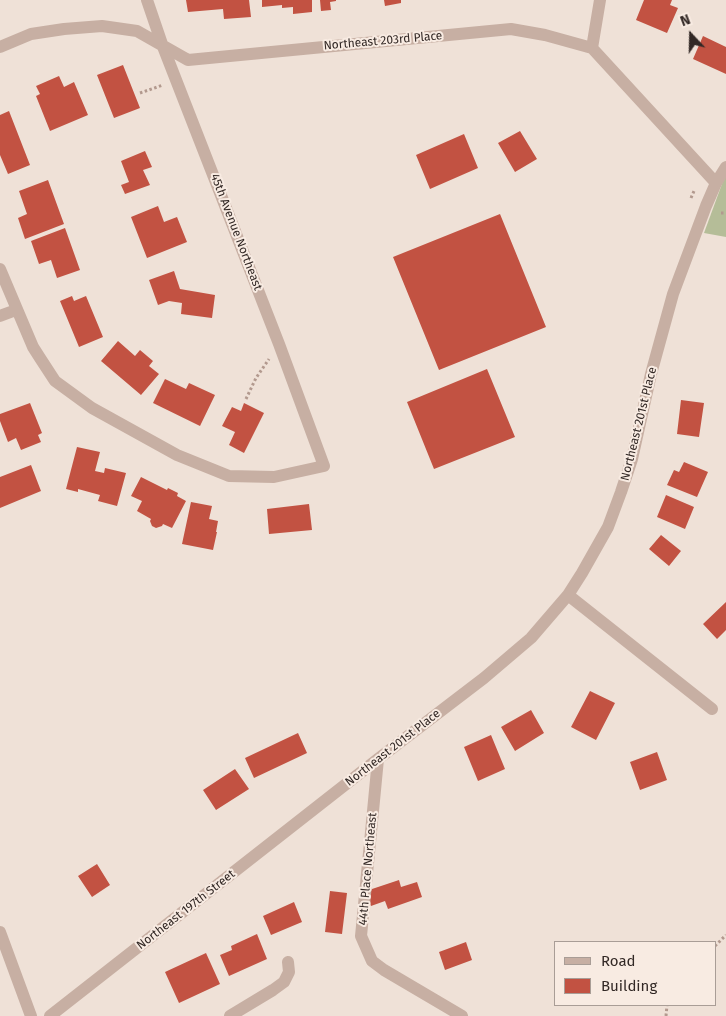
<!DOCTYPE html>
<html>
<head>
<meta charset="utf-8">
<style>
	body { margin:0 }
	#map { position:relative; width:726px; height:1016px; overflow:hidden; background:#efe1d7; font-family:"Fira Sans",sans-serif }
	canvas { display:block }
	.legend { position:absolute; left:554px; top:941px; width:162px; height:65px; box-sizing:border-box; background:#f8ebe2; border:1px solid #a99d96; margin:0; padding:6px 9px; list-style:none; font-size:15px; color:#322825 }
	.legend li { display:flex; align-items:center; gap:10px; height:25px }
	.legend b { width:25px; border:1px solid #a99d96 }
	.north { position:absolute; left:666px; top:10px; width:50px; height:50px; -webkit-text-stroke:4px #f8ebe2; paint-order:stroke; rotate:339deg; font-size:14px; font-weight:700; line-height:20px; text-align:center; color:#322825 }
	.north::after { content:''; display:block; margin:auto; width:18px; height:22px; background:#322825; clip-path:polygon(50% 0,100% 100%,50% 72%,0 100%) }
</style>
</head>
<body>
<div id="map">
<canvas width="726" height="1016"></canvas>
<ul class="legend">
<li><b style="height:6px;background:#c7afa3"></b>Road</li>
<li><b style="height:14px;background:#c25242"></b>Building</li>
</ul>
<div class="north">N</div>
</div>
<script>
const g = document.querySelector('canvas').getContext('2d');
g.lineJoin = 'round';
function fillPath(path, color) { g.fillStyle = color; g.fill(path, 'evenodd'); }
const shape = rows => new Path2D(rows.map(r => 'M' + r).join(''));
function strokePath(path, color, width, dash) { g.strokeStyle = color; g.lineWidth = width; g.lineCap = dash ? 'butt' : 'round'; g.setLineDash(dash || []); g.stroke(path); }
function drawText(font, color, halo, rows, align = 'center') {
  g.font = font + ' "Fira Sans",sans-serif'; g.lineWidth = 4; g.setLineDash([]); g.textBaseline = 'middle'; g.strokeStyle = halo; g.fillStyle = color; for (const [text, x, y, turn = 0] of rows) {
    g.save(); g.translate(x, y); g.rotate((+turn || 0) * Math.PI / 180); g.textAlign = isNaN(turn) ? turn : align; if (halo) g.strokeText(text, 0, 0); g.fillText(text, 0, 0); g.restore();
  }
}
const green = shape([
	[726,173,726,237,704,233]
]);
const building = shape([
	[186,0,249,0,251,17,224,19,223,9,188,12],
	[262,0,312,0,312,12,293,14,293,7,282,8,282,5,262,7],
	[320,0,336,0,336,1,330,2,331,10,321,11],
	[384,0,401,0,401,3,385,6],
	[644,0,672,0,670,5,678,8,667,33,636,20],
	[703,36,726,47,726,74,693,59],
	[123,65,140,108,114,118,97,75],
	[59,76,64,87,74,82,88,115,50,131,36,96,40,94,36,86],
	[9,111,30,165,8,174,0,155,0,115],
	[520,131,537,159,515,172,498,143],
	[464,134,478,168,430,189,416,155],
	[145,151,152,167,143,170,150,185,125,194,121,185,129,182,121,161],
	[48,180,64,224,25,239,18,218,27,214,19,191],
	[158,206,164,222,177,217,187,242,147,258,131,217],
	[500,214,546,327,439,370,393,257],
	[65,228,80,270,57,278,51,260,39,264,31,241],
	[174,271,180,289,215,295,212,318,181,314,182,303,169,301,158,305,149,280],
	[72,296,74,301,86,296,103,337,79,347,60,301],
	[118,341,135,356,140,350,153,361,149,366,159,374,141,395,101,361],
	[487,369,515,437,434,469,407,402],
	[165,379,186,389,189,383,215,395,200,426,153,403],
	[681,400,704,403,699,437,677,434],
	[30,403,42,433,38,435,41,442,21,450,16,438,8,442,0,421,0,414],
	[244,403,264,413,244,453,229,445,235,432,222,426,232,407,241,411],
	[77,447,100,452,95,471,104,473,105,468,126,473,117,506,98,501,100,495,78,489,78,492,66,489],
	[684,462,708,472,697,497,667,485,674,470,679,472],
	[31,465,41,491,0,508,0,477],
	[141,477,167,490,168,488,178,493,177,496,186,501,172,528,163,524,162,526,156,528,152,526,150,521,151,519,137,511,142,501,131,496],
	[666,495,694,507,685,529,657,517],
	[191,502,212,506,209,519,218,521,216,532,217,532,213,550,182,544],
	[309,504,312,530,269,534,267,509],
	[661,535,681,551,669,566,649,549],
	[726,602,726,630,717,639,703,624],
	[590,691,615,703,596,740,571,727],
	[531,710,544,733,515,751,501,727],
	[298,733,307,753,254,778,245,758],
	[491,735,505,769,478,781,464,747],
	[657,752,667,780,640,790,630,762],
	[235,769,249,789,216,810,203,790],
	[97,864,110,885,92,897,78,876],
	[399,880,401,887,417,882,422,897,388,909,385,901,371,906,366,891],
	[330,891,347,893,342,934,325,932],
	[294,902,302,922,271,935,263,916],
	[257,934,267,959,229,976,220,955,232,950,231,946],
	[466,942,472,960,445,970,439,952],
	[206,953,220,984,179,1003,165,972]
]);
const path = shape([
	[140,93,163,85],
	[691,198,694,191,692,190],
	[721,213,726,213],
	[246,399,256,378,269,359],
	[715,946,726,935],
	[666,1016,667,1005]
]);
const minor = shape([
	[0,47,31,34,64,29,102,26,137,31,188,60,511,29,545,35,592,48,716,183],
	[592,48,600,0],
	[0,269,33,347,40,358,55,381,92,408,177,455,229,476,274,477,324,466,279,344,162,44,147,0],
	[0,316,16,310],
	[568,595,712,709],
	[378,759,361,936,372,961,384,970,462,1016],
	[0,932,31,1016],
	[50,1016,378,759,484,678,531,638,568,595,582,573,608,527,621,492,632,459,651,374,673,294,706,206,716,183,726,167],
	[230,1016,273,990,284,982,289,972,288,962]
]);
const streetNames = [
	["Northeast 203rd Place",383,41,-5],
	["45th Avenue Northeast",236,232,69],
	["Northeast 201st Place",639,424,-76],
	["Northeast 201st Place",393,748,-38],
	["44th Place Northeast",368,869,-85],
	["Northeast 197th Street",186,910,-38]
];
fillPath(green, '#b5bd98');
fillPath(building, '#c25242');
strokePath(path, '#b2998e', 3, [2.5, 2.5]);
strokePath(minor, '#c7afa3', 12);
drawText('12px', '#322825', '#f8ebe2', streetNames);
</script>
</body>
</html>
